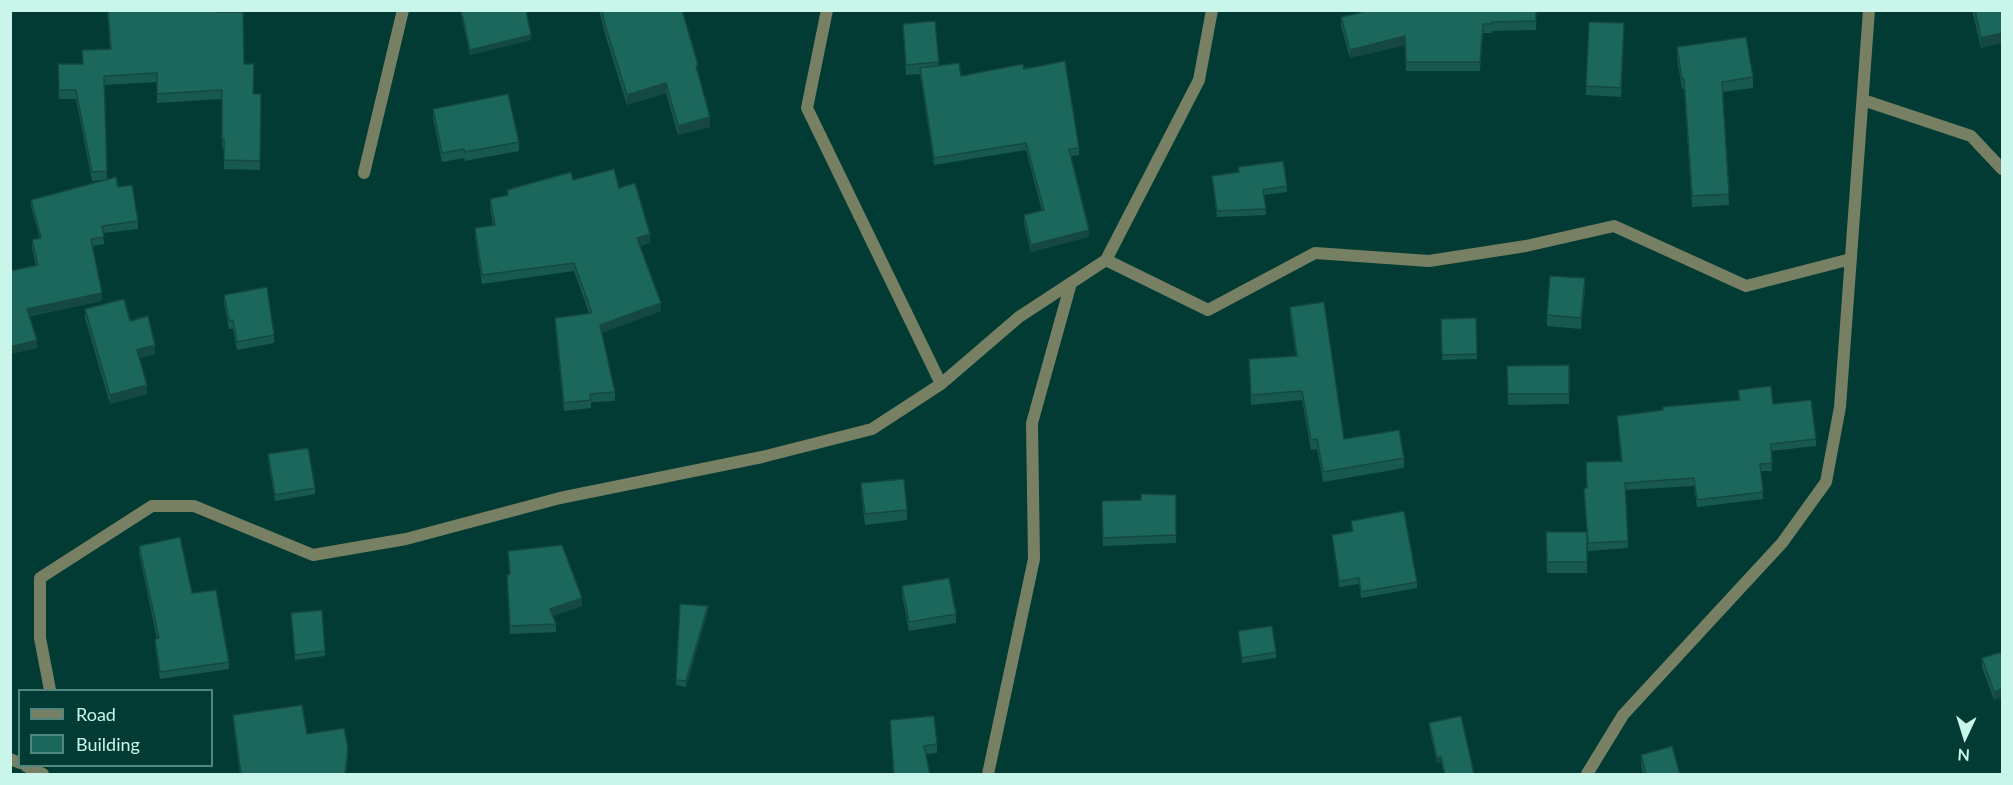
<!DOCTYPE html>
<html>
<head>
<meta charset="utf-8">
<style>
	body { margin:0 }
	#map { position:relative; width:2013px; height:785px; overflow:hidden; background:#023b33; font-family:Lato,sans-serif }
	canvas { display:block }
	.frame { position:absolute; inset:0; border:12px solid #c9f5eb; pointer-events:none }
	.legend { position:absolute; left:18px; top:689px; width:195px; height:78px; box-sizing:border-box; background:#023b33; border:2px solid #52857d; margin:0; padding:8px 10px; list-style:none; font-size:18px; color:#c9f5eb }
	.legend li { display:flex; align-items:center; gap:12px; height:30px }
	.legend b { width:30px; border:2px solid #52857d }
	.north { position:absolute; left:1935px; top:707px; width:60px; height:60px; -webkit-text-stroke:4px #023b33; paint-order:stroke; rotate:184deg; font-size:16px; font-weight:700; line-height:24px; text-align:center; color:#c9f5eb }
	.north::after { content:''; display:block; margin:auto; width:21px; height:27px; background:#c9f5eb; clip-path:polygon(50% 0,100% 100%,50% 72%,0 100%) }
</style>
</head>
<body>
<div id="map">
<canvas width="2013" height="785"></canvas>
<div class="frame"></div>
<ul class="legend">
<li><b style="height:8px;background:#788064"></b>Road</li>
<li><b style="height:16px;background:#1c675c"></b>Building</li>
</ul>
<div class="north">N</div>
</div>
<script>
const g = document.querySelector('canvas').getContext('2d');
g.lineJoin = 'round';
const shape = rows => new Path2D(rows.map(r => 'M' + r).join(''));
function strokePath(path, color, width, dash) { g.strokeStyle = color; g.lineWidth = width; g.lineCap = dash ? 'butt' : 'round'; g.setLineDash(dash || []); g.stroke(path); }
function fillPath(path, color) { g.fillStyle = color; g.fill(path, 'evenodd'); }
const street = shape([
	[827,10,807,108,941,384],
	[1863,100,1971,136,2002,169],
	[364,173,403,10],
	[1106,260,1208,310,1315,253,1429,261,1526,246,1614,226,1746,286,1851,259],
	[50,690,40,638,40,578,152,506,194,506,313,555,406,539,560,498,762,457,872,429,941,384,1019,317,1106,260,1199,80,1212,10],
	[10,759,20,763],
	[26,766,43,774],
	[988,774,1034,559,1032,423,1071,283],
	[1587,774,1623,715,1782,543,1826,482,1840,407,1869,10]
]);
const wall = shape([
	[107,10,217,10,244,64,253,94,261,94,260,170,224,169,224,148,222,148,222,99,157,103,157,82,104,85,107,180,92,181,76,99,59,99,58,64,82,64,110,49],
	[460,10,526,10,531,40,470,55],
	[599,10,682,10,698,75,710,127,678,135,666,93,627,105,605,34],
	[1360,10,1536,10,1536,30,1492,31,1492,33,1483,33,1480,71,1406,71,1405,45,1350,58,1341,26,1341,17,1361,12],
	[1972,10,2002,10,2002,43,1981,48],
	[935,21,939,66,961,76,1024,69,1079,148,1079,155,1071,156,1089,237,1031,252,1024,223,1024,215,1042,211,1026,150,934,165,920,74,906,75,903,24],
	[1624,32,1621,97,1586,95,1586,86],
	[1677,47,1753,77,1753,88,1722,92,1729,205,1692,207,1684,89,1682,89,1677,58],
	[433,109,519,142,519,151,465,161,464,158,442,162,433,118],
	[1238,167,1287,186,1287,192,1264,195,1266,215,1217,217,1212,176,1238,173],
	[573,180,619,188,650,243,640,246,661,311,601,333,615,392,615,401,591,402,591,408,564,411,555,327,555,318,589,313,574,271,482,284,475,237,475,228,493,225,490,207,490,199,507,195,507,190],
	[118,187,138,221,138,229,103,233,104,244,92,246,102,301,30,316,37,348,10,354,10,271,36,266,32,248,32,240,40,239,31,207,31,200],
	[1585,289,1581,329,1547,326,1547,315],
	[224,295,274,335,274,343,237,350,233,329,229,329,224,303],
	[1290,307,1344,439,1404,458,1404,468,1323,482,1317,449,1311,450,1302,400,1251,405,1249,359,1296,356,1290,317],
	[85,309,130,321,155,354,140,358,147,394,110,404,85,318],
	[1476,318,1477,359,1442,360,1441,319],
	[1569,365,1569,404,1508,405,1507,366],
	[1738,390,1773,404,1816,439,1816,446,1771,451,1772,471,1761,471,1763,499,1697,507,1694,486,1625,490,1628,548,1588,551,1587,532,1587,573,1547,573,1546,532,1587,532,1587,488,1621,461,1617,416,1739,400],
	[268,454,315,488,315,494,275,501,268,459],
	[861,483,907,510,907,520,865,525,861,493],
	[1176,495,1176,543,1103,546,1102,501,1141,500],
	[1351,521,1417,582,1417,588,1361,598,1359,584,1339,587,1332,535,1352,532],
	[139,546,192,593,229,662,229,669,160,679,155,646,155,639,157,639,139,553],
	[508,551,582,606,553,616,556,624,556,632,510,634,507,583,507,575,510,574],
	[902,586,956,614,956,623,909,631,902,595],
	[680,604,708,611,686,687,676,685],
	[291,613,325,651,325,656,295,660],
	[1238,631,1276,652,1276,658,1242,663],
	[2002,652,1994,700,1982,667,1982,658],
	[233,715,307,734,348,756,346,774,240,774,233,723],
	[890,720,937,744,937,753,926,754,930,774,893,774],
	[1429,723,1474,774,1444,774,1441,762,1437,763,1429,728],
	[1641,755,1680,774,1643,774,1641,765]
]);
const shadedWall = shape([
	[2002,33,2002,43,1981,48,1981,38],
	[531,35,531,40,470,55,470,50],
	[1405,36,1405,45,1350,58,1350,50],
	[666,83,666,93,627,105,627,95],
	[710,117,710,127,678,135,678,126],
	[1089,230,1089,237,1031,252,1031,245],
	[650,234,650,243,637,246,637,238],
	[1585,278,1585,289,1581,329,1581,318],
	[102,293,102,301,27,316,27,309],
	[661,303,661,311,600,334,600,325],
	[37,340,37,348,10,354,10,347],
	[155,345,155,354,137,359,137,350],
	[147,385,147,394,110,404,110,395],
	[582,598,582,606,550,617,550,609],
	[708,606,708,611,686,687,686,681],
	[2002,689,2002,698,1994,700,1994,692],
	[1441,757,1441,762,1437,763,1437,758]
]);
const building = shape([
	[108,10,217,10,217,12,243,12,244,64,254,64,253,94,261,94,260,161,224,160,224,139,222,139,222,90,157,94,157,73,104,76,107,171,92,172,76,90,59,90,58,64,83,64,82,50,111,49,108,10],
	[461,10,526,10,531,35,470,50,461,10],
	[602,10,682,10,698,65,696,66,710,117,678,126,666,83,627,95,605,25,602,10],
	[1363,10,1536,10,1536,21,1492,22,1492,24,1483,24,1480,62,1406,62,1405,36,1350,50,1341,17,1363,12,1363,10],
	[1975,10,2002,10,2002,33,1981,38,1975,10],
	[935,21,939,62,906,65,903,24,935,21],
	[1589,22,1624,23,1621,88,1586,86,1589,22],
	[1746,37,1753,77,1722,82,1729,194,1692,196,1684,79,1682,79,1677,47,1746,37],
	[1065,61,1079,148,1069,149,1089,230,1031,245,1024,215,1044,210,1026,143,934,158,920,68,959,63,961,76,1023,64,1024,69,1065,61],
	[508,94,519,142,465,152,464,149,442,153,433,109,508,94],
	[1283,161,1287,186,1263,190,1266,209,1217,211,1212,176,1239,172,1238,167,1283,161],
	[614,169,619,188,635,183,650,234,637,238,661,303,600,325,615,392,590,394,591,400,564,403,555,318,592,313,574,263,482,275,475,228,495,225,490,199,508,195,507,190,571,172,573,180,614,169],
	[116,177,118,187,132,185,138,221,102,226,104,237,91,239,102,293,27,309,37,340,10,347,10,271,38,265,32,240,41,238,31,200,116,177],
	[1550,276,1585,278,1581,318,1547,315,1550,276],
	[267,287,274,335,237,342,233,320,229,321,224,295,267,287],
	[124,299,130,321,148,316,155,345,137,350,147,385,110,395,85,309,124,299],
	[1324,302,1344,439,1399,430,1404,458,1323,472,1317,439,1311,440,1302,391,1251,395,1249,359,1297,356,1290,307,1324,302],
	[1476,318,1477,354,1442,355,1441,319,1476,318],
	[1569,365,1569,394,1508,394,1507,366,1569,365],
	[1771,386,1773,404,1811,400,1816,439,1771,444,1772,463,1760,464,1763,492,1697,500,1694,478,1625,483,1628,541,1588,543,1584,488,1587,488,1586,462,1622,461,1617,416,1663,410,1662,407,1740,400,1738,390,1771,386],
	[308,448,315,488,275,495,268,454,308,448],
	[904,479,907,510,865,514,861,483,904,479],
	[1141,494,1176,495,1176,535,1103,538,1102,501,1141,500,1141,494],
	[1404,511,1417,582,1361,592,1359,578,1339,581,1332,535,1353,531,1351,521,1404,511],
	[1546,532,1587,532,1587,562,1547,562,1546,532],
	[180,537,192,593,216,590,229,662,160,672,155,639,159,638,139,546,180,537],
	[562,545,582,598,550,609,556,624,510,626,507,575,510,574,508,551,562,545],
	[949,578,956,614,909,622,902,586,949,578],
	[680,604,708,606,686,681,676,680,680,604],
	[322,610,325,651,295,655,291,613,322,610],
	[1272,626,1276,652,1242,658,1238,631,1272,626],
	[2002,652,2002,689,1994,692,1982,658,2002,652],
	[302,705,307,734,344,728,348,748,345,774,241,774,233,715,302,705],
	[934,716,937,744,924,746,930,774,894,774,890,720,934,716],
	[1461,716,1474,774,1445,774,1441,757,1437,758,1429,723,1461,716],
	[1672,746,1680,774,1646,774,1641,755,1672,746]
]);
strokePath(street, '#788064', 12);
fillPath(wall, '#18594f');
fillPath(shadedWall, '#144840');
fillPath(building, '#1c675c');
strokePath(building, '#144840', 1.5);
</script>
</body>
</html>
